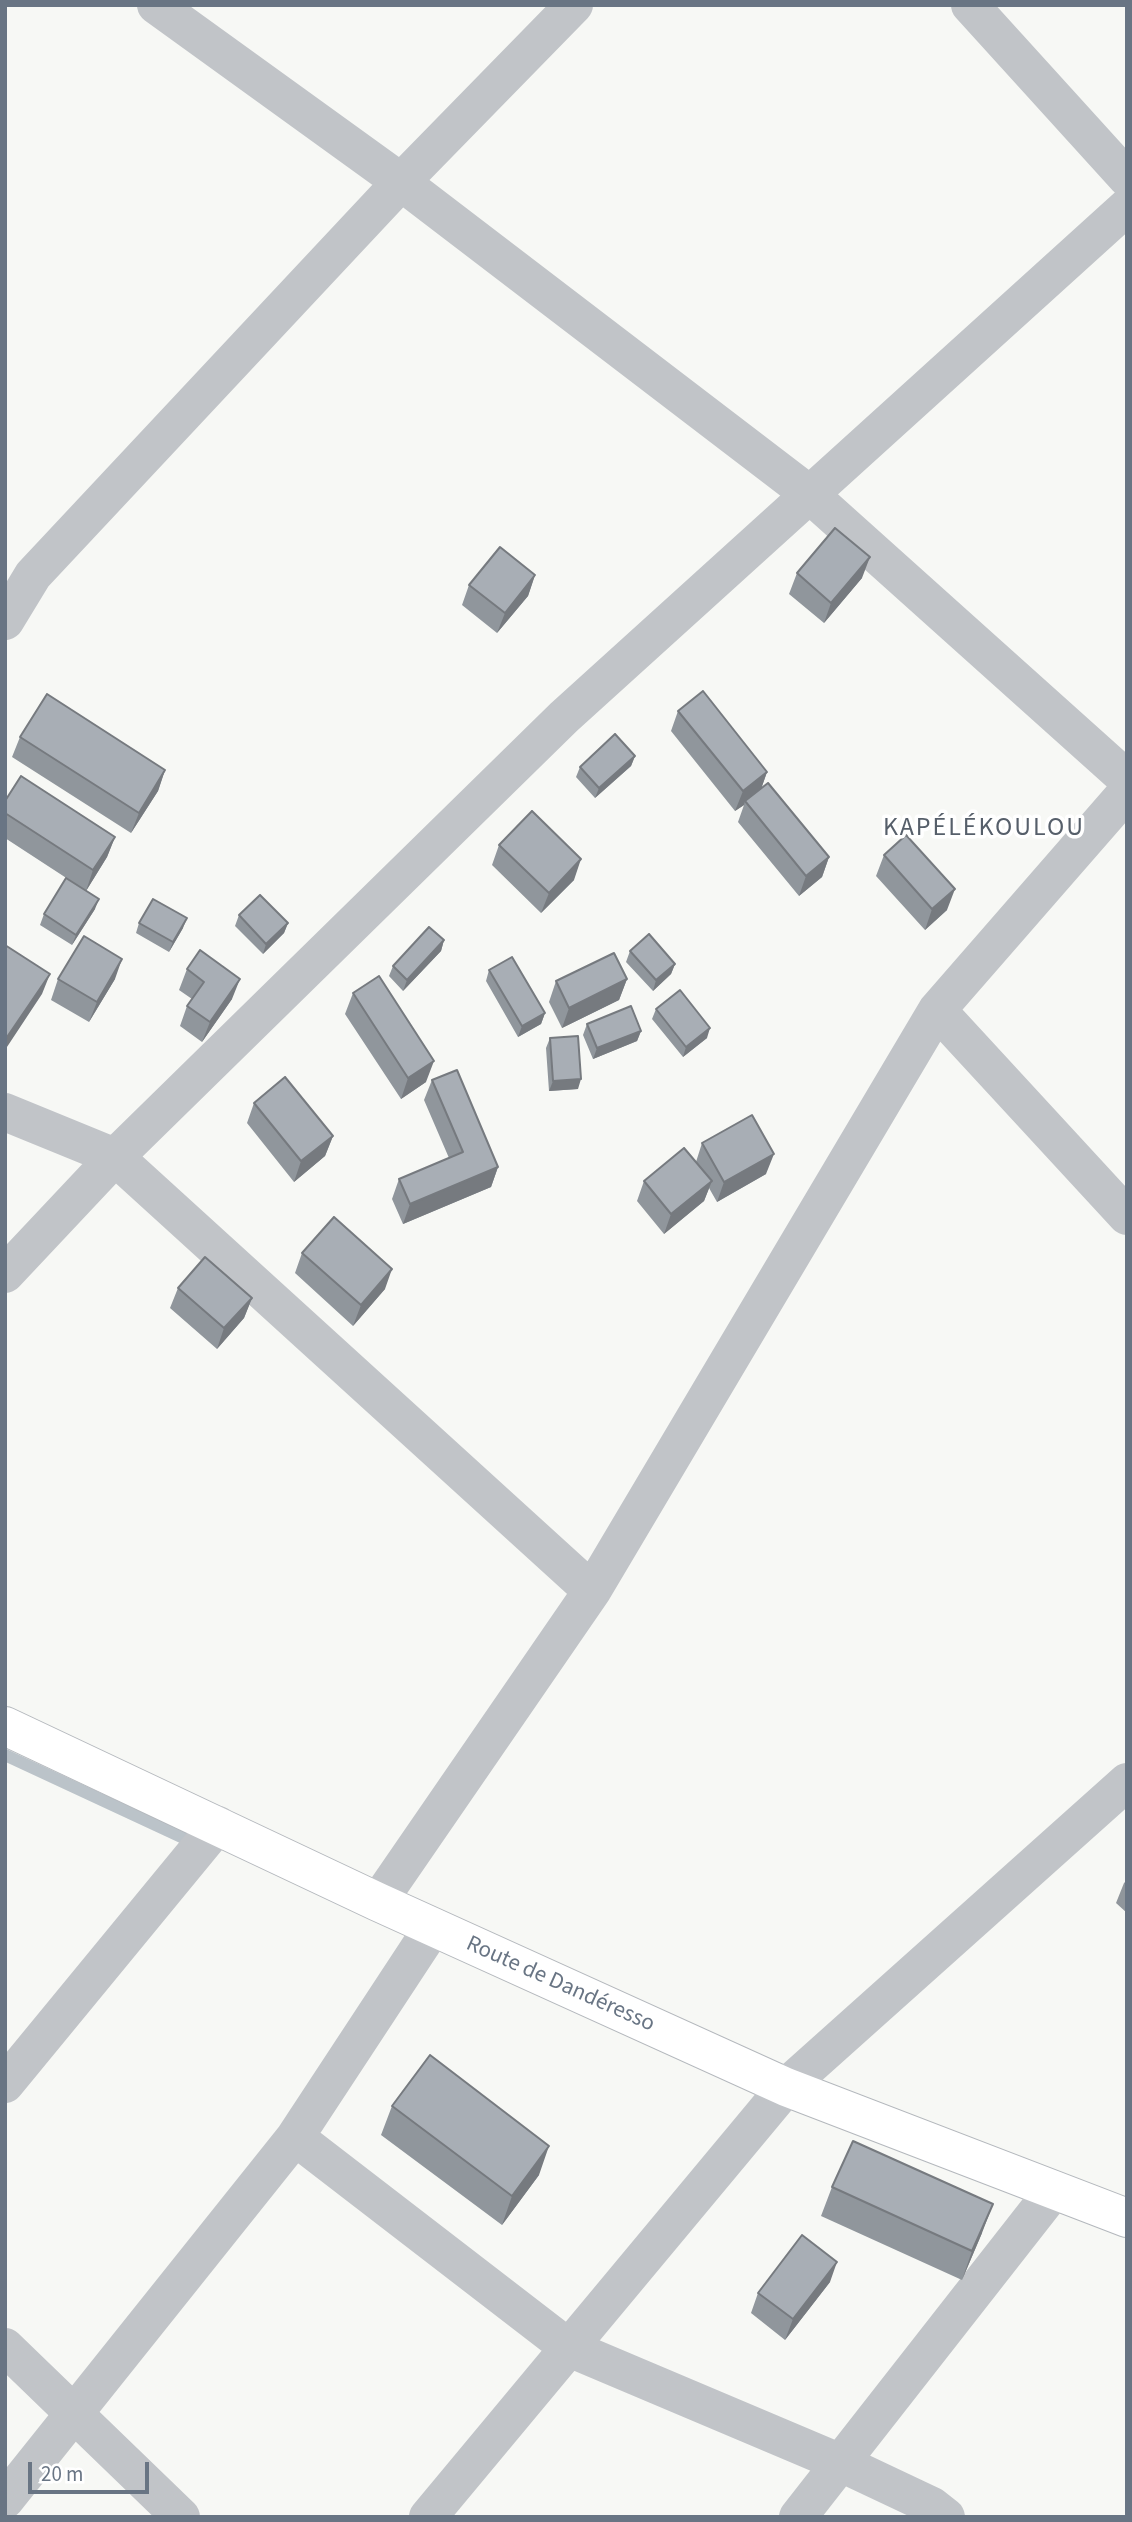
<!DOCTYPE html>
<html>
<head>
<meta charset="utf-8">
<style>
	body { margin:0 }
	#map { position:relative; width:1132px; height:2522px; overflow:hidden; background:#f7f8f5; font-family:"Source Sans 3",sans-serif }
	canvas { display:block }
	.frame { position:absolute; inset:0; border:7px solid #697584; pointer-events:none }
	.scale { position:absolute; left:28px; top:2462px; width:121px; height:32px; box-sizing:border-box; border:4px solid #697584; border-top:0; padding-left:9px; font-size:21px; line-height:24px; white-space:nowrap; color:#697584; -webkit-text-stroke:5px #fff; paint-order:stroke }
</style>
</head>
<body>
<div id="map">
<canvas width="1132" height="2522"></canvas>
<div class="frame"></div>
<div class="scale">20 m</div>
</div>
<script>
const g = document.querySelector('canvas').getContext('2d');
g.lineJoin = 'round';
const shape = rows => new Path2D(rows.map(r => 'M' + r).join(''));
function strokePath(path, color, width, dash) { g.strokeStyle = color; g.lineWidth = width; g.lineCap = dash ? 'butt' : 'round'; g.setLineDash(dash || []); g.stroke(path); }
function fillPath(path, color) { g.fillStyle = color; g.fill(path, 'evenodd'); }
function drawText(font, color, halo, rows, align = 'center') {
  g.font = font + ' "Source Sans 3",sans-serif'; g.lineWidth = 7; g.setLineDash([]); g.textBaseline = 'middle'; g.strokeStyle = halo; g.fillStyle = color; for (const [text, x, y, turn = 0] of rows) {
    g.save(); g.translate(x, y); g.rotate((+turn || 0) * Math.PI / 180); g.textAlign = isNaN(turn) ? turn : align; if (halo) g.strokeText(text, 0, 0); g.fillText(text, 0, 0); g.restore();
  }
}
const stream = shape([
	[5,1755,190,1841]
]);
const street = shape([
	[156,5,401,182,808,493,1127,779],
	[970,5,1127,178],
	[5,621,33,575,401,182,574,5],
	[937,1010,1127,1216],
	[5,1112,115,1157,592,1591],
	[5,1274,115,1157,564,717,1127,207],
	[378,1902,592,1591,937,1010,1127,792],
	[433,1927,295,2137,569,2348,841,2463,932,2506,946,2517],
	[5,2084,218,1825],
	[5,2347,181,2517],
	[5,2500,295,2137],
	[428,2517,786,2087,1127,1782],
	[798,2517,1054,2190]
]);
const secondary = shape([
	[5,1726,378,1902,786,2087,1127,2218]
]);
const wall = shape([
	[797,573,862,578,824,623,789,594],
	[535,575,528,596,497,633,462,605,469,585],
	[678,711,767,772,761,789,829,857,822,877,799,896,738,822,744,805,735,811,671,731],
	[20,737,165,770,158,791,131,833,12,757],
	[635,756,631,766,595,798,576,777,580,767],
	[5,801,115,837,107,857,86,891,95,909,72,945,40,925,44,914,74,883,5,838],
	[499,845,574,880,541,913,492,865],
	[884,855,947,910,925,930,876,876],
	[239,915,288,923,284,933,263,954,235,926],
	[139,923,183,928,169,952,136,933],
	[444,940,441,951,403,991,389,976,393,966],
	[630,951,675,964,671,974,653,991,626,962],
	[187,969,232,999,202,1042,180,1026,187,1006,192,999,179,990],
	[489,970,545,1013,541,1024,518,1037,486,981],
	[58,979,115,979,89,1022,51,1000],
	[627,979,619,1000,562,1028,549,1002,556,981],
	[353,993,426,1082,401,1099,345,1014],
	[656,1009,707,1038,683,1057,652,1019],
	[587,1024,641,1031,637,1041,593,1059,583,1035],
	[550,1038,578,1089,549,1091,546,1048],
	[432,1080,498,1167,491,1187,403,1224,392,1199,399,1179,449,1158,424,1100],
	[254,1103,333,1136,325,1156,294,1182,247,1123],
	[702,1143,766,1174,717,1202,709,1188,704,1201,664,1234,637,1201,644,1181,696,1162],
	[302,1253,385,1289,353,1326,295,1273],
	[178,1288,252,1298,244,1318,217,1349,170,1308],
	[1127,1880,1127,1913,1116,1903,1124,1883],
	[392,2106,539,2175,502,2225,381,2135],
	[832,2187,982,2233,962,2280,821,2216],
	[830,2282,785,2340,751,2313,758,2293]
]);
const shadedWall = shape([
	[870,557,862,578,824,623,831,603],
	[535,575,528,596,497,633,505,613],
	[635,756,631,766,595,798,599,788],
	[165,770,158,791,131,833,139,813],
	[767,772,760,792,745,801,744,805,735,811,743,791],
	[115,837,107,857,86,891,93,870],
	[829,857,822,877,799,896,806,876],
	[581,859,574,880,541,913,549,893],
	[955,889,947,910,925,930,932,909],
	[99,899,95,909,72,945,76,935],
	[187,918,183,928,169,952,173,942],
	[288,923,284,933,263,954,266,944],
	[444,940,441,951,403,991,407,980],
	[122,959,115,979,89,1022,97,1002],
	[675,964,671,974,653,991,656,980],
	[50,974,42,994,5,1050,5,1040],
	[240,979,232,999,202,1042,210,1022],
	[627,979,619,1000,562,1028,569,1008],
	[545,1013,541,1024,518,1037,522,1026],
	[710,1028,707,1038,683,1057,686,1047],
	[641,1031,637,1041,593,1059,597,1048],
	[434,1061,426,1082,401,1099,408,1078],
	[581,1079,578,1089,549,1091,553,1081],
	[333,1136,325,1156,294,1182,301,1161],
	[774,1154,766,1174,717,1202,724,1182],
	[498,1167,491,1187,403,1224,410,1204],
	[712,1181,704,1201,664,1234,671,1214],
	[392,1269,385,1289,353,1326,361,1305],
	[252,1298,244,1318,217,1349,224,1328],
	[549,2146,539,2175,502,2225,512,2196],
	[993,2204,982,2233,962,2280,972,2251],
	[837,2262,830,2282,785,2340,793,2319]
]);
const building = shape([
	[835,528,870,557,831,603,797,573,835,528],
	[500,547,535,575,505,613,469,585,500,547],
	[703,691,767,772,743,791,678,711,703,691],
	[47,694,165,770,139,813,20,737,47,694],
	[615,734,635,756,599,788,580,767,615,734],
	[21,776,115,837,93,870,5,813,5,801,21,776],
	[768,783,829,857,806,876,745,801,768,783],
	[532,811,581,859,549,893,499,845,532,811],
	[906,835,955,889,932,909,884,855,906,835],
	[66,878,99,899,76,935,44,914,66,878],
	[260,895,288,923,266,944,239,915,260,895],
	[153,899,187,918,173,942,139,923,153,899],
	[429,927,444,940,407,980,393,966,429,927],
	[649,934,675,964,656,980,630,951,649,934],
	[84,936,122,959,97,1002,58,979,84,936],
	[5,945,50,974,5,1040,5,945],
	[200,950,240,979,210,1022,187,1006,204,982,187,969,200,950],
	[614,953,627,979,569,1008,556,981,614,953],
	[512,957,545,1013,522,1026,489,970,512,957],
	[379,976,434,1061,408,1078,353,993,379,976],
	[680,990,710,1028,686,1047,656,1009,680,990],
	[631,1006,641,1031,597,1048,587,1024,631,1006],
	[578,1036,581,1079,553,1081,550,1038,578,1036],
	[457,1070,498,1167,410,1204,399,1179,463,1152,432,1080,457,1070],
	[285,1077,333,1136,301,1161,254,1103,285,1077],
	[752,1115,774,1154,724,1182,702,1143,752,1115],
	[684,1148,712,1181,671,1214,644,1181,684,1148],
	[334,1217,392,1269,361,1305,302,1253,334,1217],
	[205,1257,252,1298,224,1328,178,1288,205,1257],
	[430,2055,549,2146,512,2196,392,2106,430,2055],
	[853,2141,993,2204,972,2251,832,2187,853,2141],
	[802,2235,837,2262,793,2319,758,2293,802,2235]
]);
const streetNames = [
	["Route de Dandéresso",560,1985,24]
];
const quarterNames = [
	["KAPÉLÉKOULOU",984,829]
];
strokePath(stream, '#bbc3c9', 12);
strokePath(secondary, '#b4b8bd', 40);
strokePath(street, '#c1c4c8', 38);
strokePath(secondary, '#fff', 38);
fillPath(wall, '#90969c');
fillPath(shadedWall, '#767a7f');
fillPath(building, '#a8aeb5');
strokePath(building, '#767a7f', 2);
drawText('23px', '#697584', '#fff', streetNames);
g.letterSpacing = '2px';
drawText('26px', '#565f6a', '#fff', quarterNames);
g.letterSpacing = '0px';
</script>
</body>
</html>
